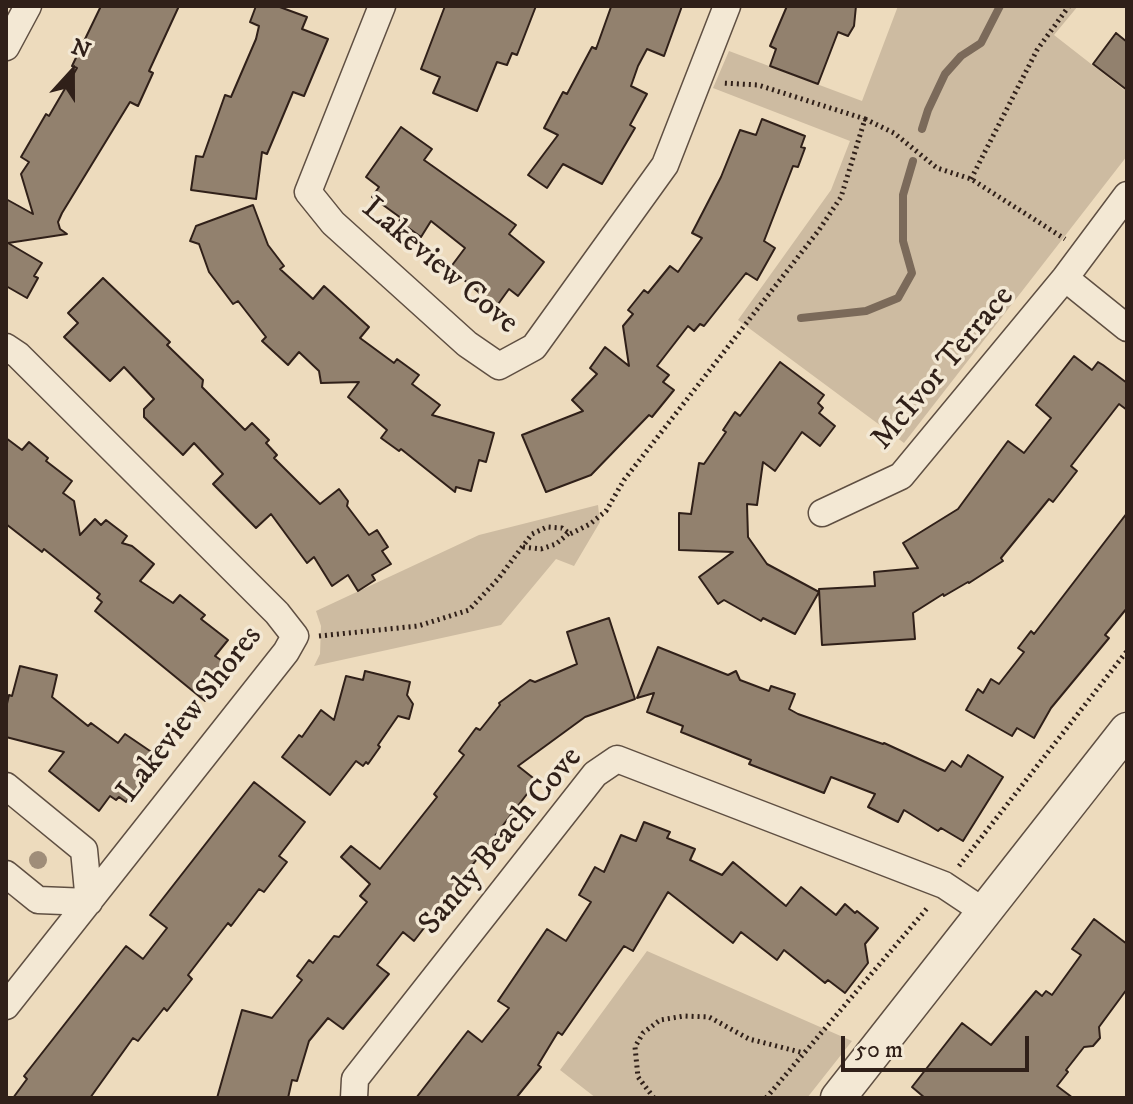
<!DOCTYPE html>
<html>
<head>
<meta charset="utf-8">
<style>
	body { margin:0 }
	#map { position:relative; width:1133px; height:1104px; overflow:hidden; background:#eddbbd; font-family:"IM FELL DW Pica",serif }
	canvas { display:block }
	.frame { position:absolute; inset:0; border:8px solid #302019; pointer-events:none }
	.north { position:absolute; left:32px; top:32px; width:80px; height:80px; -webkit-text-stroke:6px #f3e8d4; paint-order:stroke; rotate:21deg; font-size:22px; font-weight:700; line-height:32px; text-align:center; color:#302019 }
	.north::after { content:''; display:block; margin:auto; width:28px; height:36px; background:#302019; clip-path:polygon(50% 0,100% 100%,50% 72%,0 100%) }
	.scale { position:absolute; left:841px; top:1036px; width:188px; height:36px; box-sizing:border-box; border:4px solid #302019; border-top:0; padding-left:10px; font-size:24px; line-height:28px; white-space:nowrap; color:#302019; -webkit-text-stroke:6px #f3e8d4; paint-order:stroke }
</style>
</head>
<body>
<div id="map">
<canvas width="1133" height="1104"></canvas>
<div class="frame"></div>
<div class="north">N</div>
<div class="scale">50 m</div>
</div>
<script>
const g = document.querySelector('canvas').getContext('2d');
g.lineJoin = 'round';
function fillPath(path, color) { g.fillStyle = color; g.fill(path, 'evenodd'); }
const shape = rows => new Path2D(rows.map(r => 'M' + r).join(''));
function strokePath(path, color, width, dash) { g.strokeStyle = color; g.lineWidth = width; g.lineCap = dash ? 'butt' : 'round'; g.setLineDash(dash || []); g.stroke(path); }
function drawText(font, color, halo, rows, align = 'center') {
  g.font = font + ' "IM FELL DW Pica",serif'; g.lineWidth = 7; g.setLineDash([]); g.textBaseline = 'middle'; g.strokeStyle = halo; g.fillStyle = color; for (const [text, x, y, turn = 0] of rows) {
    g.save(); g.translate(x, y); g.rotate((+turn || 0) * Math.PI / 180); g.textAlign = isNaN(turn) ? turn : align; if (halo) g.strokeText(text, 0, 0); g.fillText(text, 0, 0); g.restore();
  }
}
const green = shape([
	[898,6,1078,6,1054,35,1127,92,1127,156,904,443,738,320,831,190,850,141,713,88,729,51,862,101],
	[598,505,600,522,574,566,556,559,501,625,314,666,320,654,321,626,316,611,479,535],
	[647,951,852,1041,807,1098,596,1098,560,1070]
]);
const stream = shape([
	[922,129,928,110,945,74,961,56,981,43,1000,6],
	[801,318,866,311,898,298,912,273,903,241,903,195,913,161]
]);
const building = shape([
	[101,6,179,6,149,71,153,73,138,106,130,102,62,213,58,222,60,229,67,234,8,243,42,263,34,276,38,278,27,298,6,286,6,199,33,214,21,174,29,162,21,157,46,114,49,116,77,68,72,66,101,6],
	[256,6,277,6,307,17,302,29,328,39,304,96,293,92,267,154,262,152,256,199,191,190,196,156,203,157,225,95,231,97,256,39,259,26,250,22,256,6],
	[445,6,536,6,517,55,512,53,507,65,497,62,477,111,433,93,440,77,421,69,445,6],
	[614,6,682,6,664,56,647,49,638,66,631,86,647,94,630,125,635,128,602,184,563,164,547,188,528,175,558,135,544,128,563,92,567,94,592,47,596,49,611,7,614,6],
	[787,6,856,6,854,26,848,36,838,32,818,84,770,66,776,49,770,46,787,6],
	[1116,33,1127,42,1127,90,1093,64,1116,33],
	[762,119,805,136,801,147,805,148,798,167,793,166,764,241,775,248,757,280,746,273,704,326,700,324,694,331,688,326,657,366,669,375,663,382,674,390,652,417,649,415,591,475,546,492,522,435,583,411,572,400,597,374,590,368,605,347,629,366,623,326,633,314,628,310,644,290,648,293,670,266,678,272,702,238,692,233,721,177,740,130,756,135,762,119],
	[401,127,432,149,424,160,516,225,509,234,544,262,518,296,509,289,496,307,450,268,465,248,431,221,421,237,399,221,401,218,372,197,379,187,366,177,401,127],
	[253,205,268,245,284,266,280,269,313,299,324,286,369,327,360,338,394,363,397,359,419,375,412,384,440,405,432,415,494,433,486,462,479,460,471,491,456,487,455,492,401,449,399,451,381,438,387,430,348,397,359,382,321,383,319,371,299,352,288,365,262,341,266,337,238,301,233,304,209,272,199,244,190,241,196,226,253,205],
	[103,278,170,342,167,345,203,380,202,387,245,430,252,423,269,440,266,443,277,455,274,458,320,504,339,489,348,501,347,506,369,535,377,530,388,547,382,551,391,564,372,575,375,580,358,591,348,575,332,586,314,557,307,563,271,514,256,528,213,484,223,474,194,443,183,455,144,417,144,409,154,399,124,367,110,381,64,337,78,323,68,313,103,278],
	[1074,356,1092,370,1098,362,1103,365,1127,383,1127,410,1119,404,1071,466,1077,471,1053,502,1049,499,1001,558,1003,561,969,583,968,582,944,596,943,594,913,613,915,639,822,645,819,589,875,586,874,572,918,568,903,543,958,509,1008,441,1024,453,1051,418,1036,405,1074,356],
	[780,362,824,395,818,403,823,408,819,413,835,426,820,446,802,432,775,471,763,462,757,505,747,504,748,537,767,564,819,592,795,634,763,618,761,621,724,600,718,604,699,577,733,552,679,550,679,513,691,514,699,463,704,464,726,432,723,430,735,412,740,416,780,362],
	[6,438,22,450,29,442,48,458,46,461,72,481,63,493,74,501,80,535,95,519,101,525,106,520,127,536,122,543,132,546,154,564,140,581,173,603,180,595,205,615,201,619,228,640,215,656,231,667,205,701,95,611,102,602,97,598,100,594,44,549,42,552,6,524,6,438],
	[1127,513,1127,608,1105,635,1109,638,1051,708,1034,738,1017,728,1012,736,966,710,978,689,983,693,991,679,999,684,1024,652,1018,648,1031,631,1034,634,1127,513],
	[609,618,635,699,585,717,518,766,537,781,414,941,403,932,377,965,389,974,343,1029,328,1018,309,1041,297,1081,292,1080,288,1098,217,1098,242,1010,272,1018,302,980,297,976,309,960,313,963,334,936,339,937,367,902,360,896,370,884,341,857,351,846,380,869,437,797,434,794,464,755,459,751,476,728,480,730,500,705,499,703,530,680,535,682,577,664,567,632,609,618],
	[658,647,728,675,736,671,740,680,769,691,771,686,795,694,789,709,798,714,883,744,884,743,945,771,952,761,961,767,968,755,1003,777,963,841,941,828,938,831,904,810,898,822,868,807,875,794,831,777,824,793,749,764,751,760,681,732,683,726,647,712,654,693,637,698,658,647],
	[20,666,57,675,52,697,88,726,91,723,118,743,125,734,153,753,147,765,152,769,126,802,119,797,116,800,110,796,99,811,49,771,64,752,6,737,6,708,9,695,12,696,20,666],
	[365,671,410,682,407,695,413,704,409,719,398,716,378,745,380,747,368,764,366,762,363,766,356,761,330,795,282,757,299,735,302,737,321,710,334,720,346,676,363,680,365,671],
	[254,782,305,822,279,856,287,862,264,892,259,889,231,926,228,923,188,975,192,979,167,1011,164,1008,138,1041,133,1038,90,1098,13,1098,27,1079,24,1076,126,946,143,959,167,928,150,915,254,782],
	[644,822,670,832,667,838,695,849,690,860,722,875,733,862,786,906,801,887,836,915,845,904,855,913,857,911,878,928,865,944,868,963,845,993,828,980,825,983,784,950,777,960,741,932,733,943,668,892,633,951,624,946,562,1035,558,1032,538,1065,541,1067,516,1098,416,1098,468,1031,482,1042,509,1008,498,1001,547,929,566,941,591,902,579,895,595,867,604,872,621,835,636,841,644,822],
	[1094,919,1127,944,1127,989,1099,1027,1100,1038,1093,1046,1084,1047,1066,1070,1068,1072,1057,1086,1073,1098,925,1098,912,1087,962,1023,991,1045,1036,991,1042,996,1046,991,1052,995,1081,955,1072,949,1094,919]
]);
const path = shape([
	[865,119,894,133,937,168,971,179,1065,239],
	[971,179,1037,50,1069,6],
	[523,547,541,549,556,544,569,533],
	[319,636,418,626,469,610,498,579,532,534,547,527,562,528,570,534,590,524,606,511,624,480,819,230,841,197,865,119,758,85,722,83],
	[959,866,1127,651],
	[654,1098,638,1077,635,1047,643,1033,660,1020,684,1016,709,1017,749,1039,804,1053],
	[766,1098,929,906]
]);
const minor = shape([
	[382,6,308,192,333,223,467,344,499,366,534,347,665,165,727,6],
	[6,47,28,6],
	[1065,278,1127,328],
	[6,347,18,355,277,613,295,636,286,652,6,1006],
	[822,513,901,476,1065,278,1127,195],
	[6,786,84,850,89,902,38,900,6,874],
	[354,1098,355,1079,595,774,617,759,944,885,983,911]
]);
const tertiary = shape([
	[838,1098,1127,730]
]);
const trees = [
	[38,860]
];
const streetNames = [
	["Lakeview Cove",439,267,40],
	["McIvor Terrace",944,369,-50],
	["Lakeview Shores",191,715,-52],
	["Sandy Beach Cove",502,842,-50]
];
fillPath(green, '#cdbba1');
strokePath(stream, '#7b6a5a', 8);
fillPath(building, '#92816e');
strokePath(building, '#302019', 2);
strokePath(minor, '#5f4f42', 29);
strokePath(tertiary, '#5f4f42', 37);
strokePath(path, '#302019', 5, [2, 4]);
strokePath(minor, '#f3e8d4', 26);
strokePath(tertiary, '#f3e8d4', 34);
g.fillStyle = '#9f8d79';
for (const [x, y] of trees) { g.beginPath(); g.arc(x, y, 9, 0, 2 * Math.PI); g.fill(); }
drawText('32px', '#302019', '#f3e8d4', streetNames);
</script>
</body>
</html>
